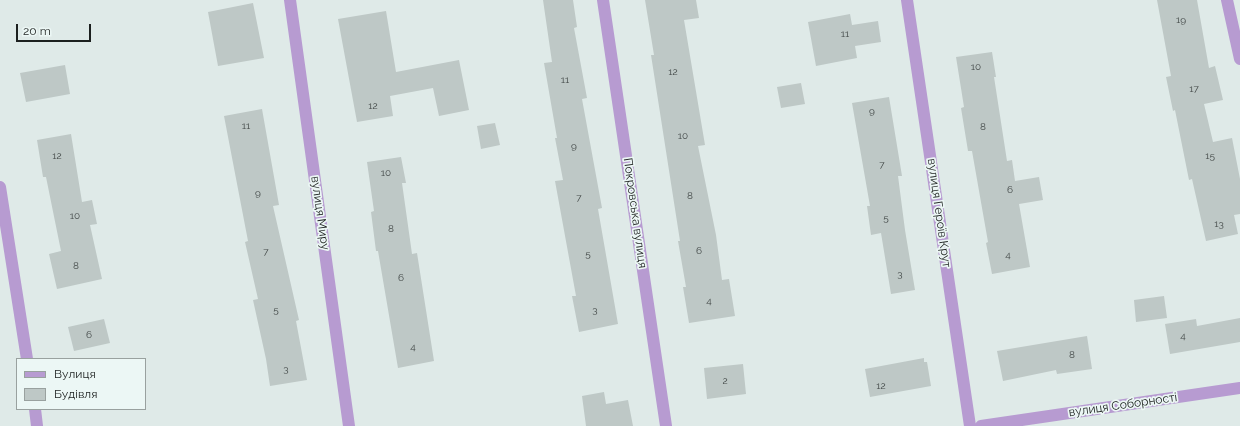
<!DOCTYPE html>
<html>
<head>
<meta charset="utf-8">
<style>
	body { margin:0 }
	#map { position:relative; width:1240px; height:426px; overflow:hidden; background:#dfeae8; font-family:Raleway,sans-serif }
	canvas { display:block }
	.legend { position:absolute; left:16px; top:358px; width:130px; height:52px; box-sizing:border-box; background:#ecf7f5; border:1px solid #99a19f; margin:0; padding:5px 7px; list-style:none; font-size:12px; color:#1c201f }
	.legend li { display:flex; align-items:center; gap:8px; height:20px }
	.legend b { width:20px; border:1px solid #99a19f }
	.scale { position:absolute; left:16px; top:24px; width:75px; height:18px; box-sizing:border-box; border:2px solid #1c201f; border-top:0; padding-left:5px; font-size:12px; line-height:14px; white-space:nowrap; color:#1c201f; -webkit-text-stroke:3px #ecf7f5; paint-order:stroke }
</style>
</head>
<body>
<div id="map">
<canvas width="1240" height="426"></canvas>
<ul class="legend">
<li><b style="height:5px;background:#b79bd1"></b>Вулиця</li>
<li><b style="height:11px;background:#bec8c6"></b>Будівля</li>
</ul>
<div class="scale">20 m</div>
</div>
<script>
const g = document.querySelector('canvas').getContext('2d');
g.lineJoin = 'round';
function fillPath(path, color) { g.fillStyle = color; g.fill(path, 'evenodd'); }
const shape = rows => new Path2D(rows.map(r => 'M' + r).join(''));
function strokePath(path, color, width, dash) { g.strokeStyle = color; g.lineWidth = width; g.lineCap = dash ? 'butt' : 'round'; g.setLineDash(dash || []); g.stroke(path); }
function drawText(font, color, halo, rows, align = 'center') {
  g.font = font + ' Raleway,sans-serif'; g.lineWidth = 3.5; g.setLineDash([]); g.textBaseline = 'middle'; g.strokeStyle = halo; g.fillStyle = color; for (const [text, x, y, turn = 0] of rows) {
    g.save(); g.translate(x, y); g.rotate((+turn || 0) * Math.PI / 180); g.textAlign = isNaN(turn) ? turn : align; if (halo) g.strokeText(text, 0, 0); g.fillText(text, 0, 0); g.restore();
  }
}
const building = shape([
	[543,0,573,0,577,27,574,28,587,98,582,99,602,208,598,209,618,324,579,332,572,296,576,296,555,181,563,180,555,138,557,138,544,63,552,62],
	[645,0,696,0,699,18,684,20,705,145,698,146,716,235,722,280,729,279,735,316,689,323,683,287,686,287,678,241,680,241,651,55,654,55],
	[1157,0,1197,0,1209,68,1215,66,1223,100,1204,104,1213,142,1232,138,1240,179,1240,214,1234,215,1238,234,1206,241,1192,179,1189,180,1175,110,1173,111,1166,77,1171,76],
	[253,3,264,58,218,66,208,12],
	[386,11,396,72,459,60,469,110,439,116,433,88,390,96,393,116,357,122,338,19],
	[850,14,852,25,878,21,881,42,855,46,857,58,816,66,808,22],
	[992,52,996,77,994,77,1007,161,1012,160,1015,181,1039,177,1043,200,1019,204,1030,267,992,274,986,243,988,242,972,151,968,151,961,108,964,107,956,57],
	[65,65,70,94,26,102,20,73],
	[801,83,805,104,781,108,777,87],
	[889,97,902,176,898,176,905,230,915,290,891,294,881,233,871,235,867,206,870,206,852,103],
	[262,109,279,205,273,206,299,320,296,321,307,380,270,386,266,359,253,300,258,299,245,242,248,241,224,116],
	[495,123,500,145,481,149,477,126],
	[71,134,82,202,92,200,97,224,90,225,102,279,57,289,49,254,61,251,46,177,43,177,37,140],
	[401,157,406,183,402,183,412,254,417,253,434,361,398,368,378,251,376,251,371,212,374,211,367,162],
	[1164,296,1167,318,1136,322,1134,300],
	[1240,318,1240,342,1170,354,1165,324,1196,319,1197,326],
	[104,319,110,343,74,351,68,327],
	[1087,336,1092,369,1057,374,1056,370,1003,381,997,351],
	[924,358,924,362,927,362,931,386,870,397,865,369],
	[743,364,746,394,707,399,704,368],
	[604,392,606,404,628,400,633,426,586,426,582,396]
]);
const street = shape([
	[290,0,349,426],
	[603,0,666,426],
	[907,0,970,426],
	[1227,0,1240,59],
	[0,187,27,359],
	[35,409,37,426],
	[981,426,1240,388]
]);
const numberNames = [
	["19",1181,20],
	["11",845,34],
	["10",976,67],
	["12",673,72],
	["11",565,80],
	["17",1194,89],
	["12",373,106],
	["9",872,111],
	["11",246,126],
	["8",983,127],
	["10",683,136],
	["9",574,146],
	["12",57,156],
	["15",1210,156],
	["7",882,165],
	["10",386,173],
	["6",1010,190],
	["9",258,193],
	["8",690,196],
	["7",579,198],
	["10",75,216],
	["5",886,218],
	["13",1219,224],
	["8",391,229],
	["6",699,251],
	["7",266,252],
	["5",588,254],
	["4",1008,255],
	["8",76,266],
	["3",900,274],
	["6",401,278],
	["4",709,301],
	["5",276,310],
	["3",595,310],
	["6",89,335],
	["4",1183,336],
	["4",413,347],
	["8",1072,355],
	["3",286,369],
	["2",725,381],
	["12",881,386]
];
const streetNames = [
	["вулиця Миру",320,213,82],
	["Покровська вулиця",635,213,82],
	["вулиця Героїв Крут",939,213,82],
	["вулиця Соборності",1123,405,-8]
];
fillPath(building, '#bec8c6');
strokePath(street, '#b79bd1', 12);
drawText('10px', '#444a49', null, numberNames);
drawText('12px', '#1c201f', '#ecf7f5', streetNames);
</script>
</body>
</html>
